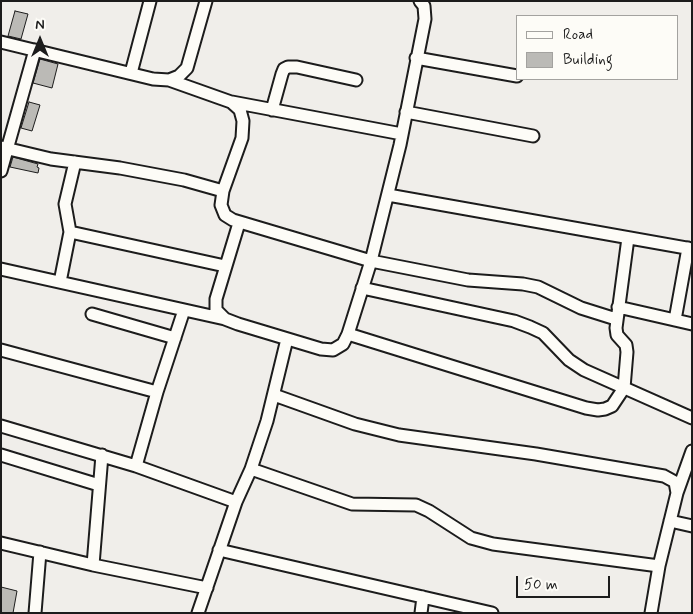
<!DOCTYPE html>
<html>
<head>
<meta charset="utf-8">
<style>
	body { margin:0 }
	#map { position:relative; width:693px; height:614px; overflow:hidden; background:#f0eeea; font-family:Mynerve,sans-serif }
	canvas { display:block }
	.frame { position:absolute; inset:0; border:2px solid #1c1c1c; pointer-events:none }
	.legend { position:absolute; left:516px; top:15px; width:162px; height:65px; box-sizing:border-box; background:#fdfcf7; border:1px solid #a3a29f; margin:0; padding:6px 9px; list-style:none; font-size:15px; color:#1c1c1c }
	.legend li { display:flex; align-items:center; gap:10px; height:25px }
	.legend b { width:25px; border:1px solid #a3a29f }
	.north { position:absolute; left:15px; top:15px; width:50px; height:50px; -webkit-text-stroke:4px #fdfcf7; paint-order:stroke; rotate:0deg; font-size:14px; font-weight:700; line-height:20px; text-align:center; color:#1c1c1c }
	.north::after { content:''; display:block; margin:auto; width:18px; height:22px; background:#1c1c1c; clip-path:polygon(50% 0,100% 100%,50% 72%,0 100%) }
	.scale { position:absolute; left:516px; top:576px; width:94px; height:22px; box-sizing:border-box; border:2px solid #1c1c1c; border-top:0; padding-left:6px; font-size:15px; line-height:18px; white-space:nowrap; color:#1c1c1c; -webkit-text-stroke:4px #fdfcf7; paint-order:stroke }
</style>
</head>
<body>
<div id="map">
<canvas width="693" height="614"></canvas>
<div class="frame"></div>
<ul class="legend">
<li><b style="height:6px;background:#fdfcf7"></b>Road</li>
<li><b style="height:14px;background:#bbbab6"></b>Building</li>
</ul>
<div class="north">N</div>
<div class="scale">50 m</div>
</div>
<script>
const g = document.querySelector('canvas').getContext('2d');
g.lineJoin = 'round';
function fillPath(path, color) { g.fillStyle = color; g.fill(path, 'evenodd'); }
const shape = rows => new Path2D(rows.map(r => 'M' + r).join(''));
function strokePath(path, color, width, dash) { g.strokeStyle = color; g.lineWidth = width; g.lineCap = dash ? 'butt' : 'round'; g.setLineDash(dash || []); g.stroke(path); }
const building = shape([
	[15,11,28,14,21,39,8,36,15,11],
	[40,59,58,64,52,88,33,83,40,59],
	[29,102,40,105,32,131,21,128,29,102],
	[13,157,38,164,37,167,39,168,38,173,10,167,13,157],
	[1,587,17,591,13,613,1,613,1,587]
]);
const street = shape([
	[1,42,153,79,169,80,179,76,187,68,206,1],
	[416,58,517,76],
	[131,73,150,1],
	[169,80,231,102,240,110,243,121,242,138,223,191,221,205,225,215,233,220,371,261,468,280,523,284,538,287,581,308,616,319],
	[232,102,402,134],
	[272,110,282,74,284,69,288,67,297,67,356,80],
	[406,112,533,136],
	[1,147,51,159,120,168,184,180,223,191],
	[1,171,35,50],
	[388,195,692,249],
	[239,223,216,299,216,310,225,319,238,324,321,349,333,350,343,344,348,334,371,261,400,145,425,19,424,6,420,1],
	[70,232,225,266],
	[1,269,225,319],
	[60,282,70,232,65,204,75,162],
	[362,288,514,321,530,327,543,333,569,360,584,370,692,418],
	[618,307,692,324],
	[92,314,175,338],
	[675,320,688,248],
	[348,334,586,408,598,410,605,409,612,406,624,388,627,352,626,345,617,335,616,328,628,238],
	[1,350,157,392],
	[274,395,355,424,399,435,536,454,664,476,675,482,677,493,659,566,651,613],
	[1,426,136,466,236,502],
	[1,455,99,485],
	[136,466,157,392,184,310],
	[251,469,352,504,416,505,429,511,471,538,493,544,659,566],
	[677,493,692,451],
	[670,521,692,526],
	[1,543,93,565,207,588],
	[219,550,492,613],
	[93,565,102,455],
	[35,613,40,552],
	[198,613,236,502,251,469,267,421,287,339],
	[421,613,423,597]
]);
fillPath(building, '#bbbab6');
strokePath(building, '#1c1c1c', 1);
strokePath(street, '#1c1c1c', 15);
strokePath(street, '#fdfcf7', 11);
</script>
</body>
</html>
